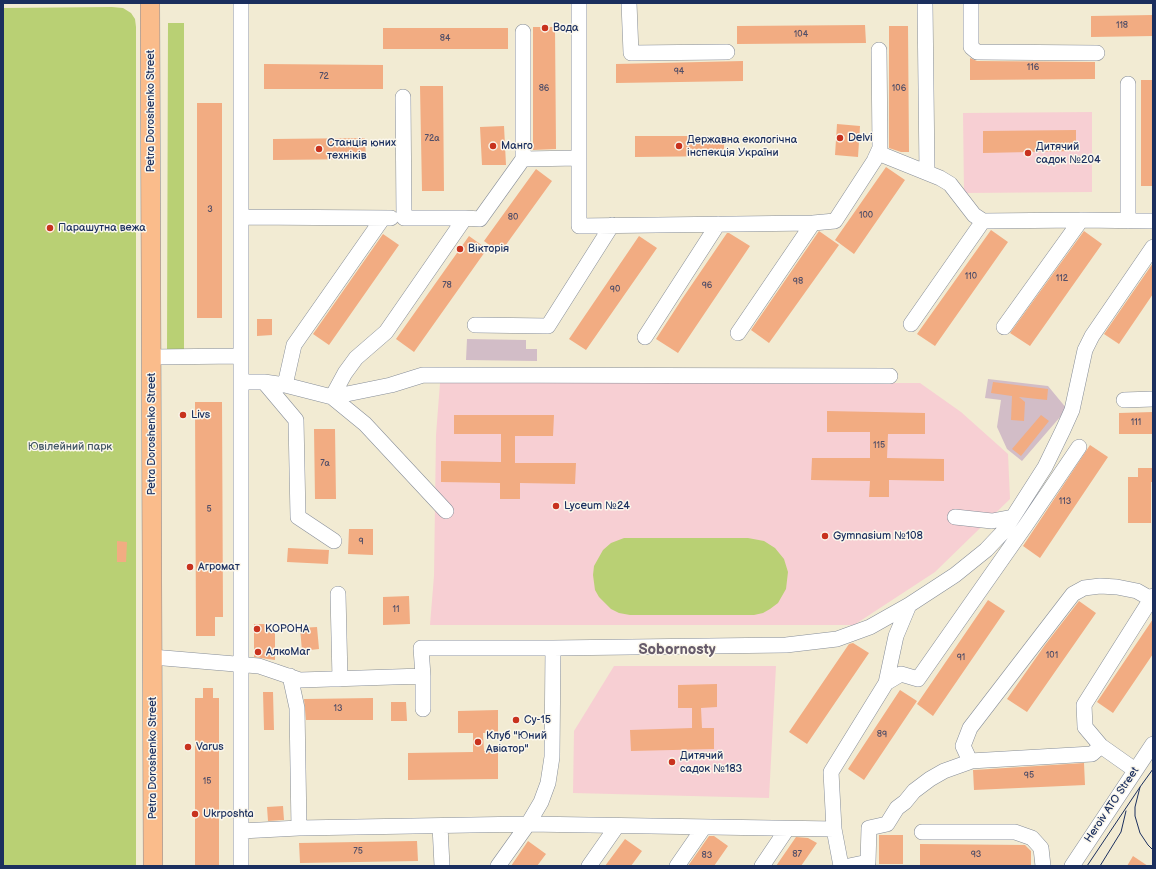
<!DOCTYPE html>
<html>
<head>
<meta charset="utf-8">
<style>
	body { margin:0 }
	#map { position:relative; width:1156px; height:869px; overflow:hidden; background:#f2ebd3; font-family:"Balsamiq Sans",sans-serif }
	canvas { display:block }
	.frame { position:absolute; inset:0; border:4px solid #1b2f5e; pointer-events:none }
</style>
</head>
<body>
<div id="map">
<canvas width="1156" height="869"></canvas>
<div class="frame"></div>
</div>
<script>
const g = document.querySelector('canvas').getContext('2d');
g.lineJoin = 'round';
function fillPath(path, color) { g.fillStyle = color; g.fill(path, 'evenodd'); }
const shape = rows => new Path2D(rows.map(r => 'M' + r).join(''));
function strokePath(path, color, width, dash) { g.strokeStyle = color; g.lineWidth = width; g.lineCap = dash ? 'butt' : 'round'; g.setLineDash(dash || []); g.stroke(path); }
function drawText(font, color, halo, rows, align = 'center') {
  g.font = font + ' "Balsamiq Sans",sans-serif'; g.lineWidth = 3; g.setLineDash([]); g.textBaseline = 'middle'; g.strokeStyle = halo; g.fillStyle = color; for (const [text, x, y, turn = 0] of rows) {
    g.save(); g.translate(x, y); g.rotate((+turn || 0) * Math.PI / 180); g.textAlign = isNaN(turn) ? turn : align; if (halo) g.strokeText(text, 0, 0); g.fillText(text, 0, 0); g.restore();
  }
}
const built = shape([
	[1092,112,1092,192,964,193,963,113],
	[440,383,920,383,961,412,1008,454,1010,499,935,572,854,625,430,625,434,576,436,435],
	[614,666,776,666,769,798,573,793,574,731]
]);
const industrial = shape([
	[467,339,526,340,526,349,537,349,537,361,466,360],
	[988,379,1048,386,1067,409,1022,461,1007,449,997,427,1001,400,985,398]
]);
const green = shape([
	[112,7,123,8,131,13,135,19,136,27,136,866,3,866,3,8],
	[168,23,184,23,184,352,167,352],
	[624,538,748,538,764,541,775,548,784,559,788,572,786,589,778,603,770,609,763,613,754,615,630,615,619,613,611,609,599,597,595,590,593,575,594,566,603,550,611,543]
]);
const building = shape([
	[1153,15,1153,36,1091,37,1091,16],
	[865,25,866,43,737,44,737,26],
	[889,26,908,26,909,152,901,152,889,148],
	[533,27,555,27,556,149,533,150],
	[383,28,508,28,508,49,383,49],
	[970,58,977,61,1095,62,1095,79,970,80],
	[743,61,743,81,616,83,616,64],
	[264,64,383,65,383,89,264,89],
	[1141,80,1153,80,1153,186,1141,186],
	[420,86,443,86,444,191,422,191],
	[197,103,222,103,222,318,197,318],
	[837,124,860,126,858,157,835,155],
	[504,126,506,165,482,165,480,127],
	[1076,130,1076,151,983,153,983,131],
	[635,136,724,136,724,156,635,157],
	[365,138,366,159,273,160,273,139],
	[886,167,905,180,854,254,835,240],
	[536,169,552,181,500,253,484,241],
	'45 228a5 5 0 1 1 10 0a5 5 0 1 1-10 0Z',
	[991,230,1008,242,935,346,917,334],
	[819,231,839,245,769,343,751,330],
	[1084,231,1102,244,1030,346,1010,333],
	[727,233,729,233,750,246,678,353,656,339,682,299],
	[383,234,399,245,329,345,313,334],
	[469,236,487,249,414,352,396,339],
	[639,236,657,248,586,350,569,339],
	[1153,263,1153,294,1119,344,1104,334],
	[257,319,272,319,272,335,257,336],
	[993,382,1048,389,1047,400,1019,397,1025,402,1024,421,1011,420,1012,396,991,393],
	[195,402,222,402,223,617,215,617,215,636,196,636],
	[827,411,925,413,925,434,888,434,887,458,944,459,944,481,889,480,889,497,869,497,870,481,811,480,812,458,870,458,870,432,827,432],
	[1153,412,1153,434,1119,434,1119,413],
	[454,415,554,415,553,436,515,436,515,463,576,463,575,484,520,483,520,499,500,499,500,483,441,482,441,461,501,462,501,434,454,434],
	[1041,415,1049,421,1021,456,1012,449],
	[314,429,335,429,336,499,315,499],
	[1090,445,1108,457,1040,558,1023,546],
	[1138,468,1153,468,1153,482,1151,482,1151,523,1128,523,1128,477,1138,477],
	[349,529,373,529,373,555,348,554],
	[117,541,127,542,126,562,117,562],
	[288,548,329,550,328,564,287,562],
	[409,596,410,624,383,625,383,597],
	[988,600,1005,611,933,716,917,704],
	[1079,601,1096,613,1027,712,1007,699,1045,645],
	[1153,619,1153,654,1113,713,1097,702],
	[254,624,275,624,275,660,254,657],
	[317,627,319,649,302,651,300,628],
	[853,643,869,653,807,744,789,732,849,644],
	[717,684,717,707,701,708,702,728,714,728,714,749,631,751,630,730,692,728,692,708,678,708,678,685],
	[203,688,213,688,213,698,219,698,219,866,195,866,195,698,203,698],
	[900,690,917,701,864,780,848,769],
	[263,692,273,692,274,730,264,730],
	[373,698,373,720,306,720,304,699],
	[391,702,406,702,407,721,391,721],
	[498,710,498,732,483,733,484,751,498,751,498,779,408,780,408,753,473,752,473,733,458,733,458,711],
	[1084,763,1085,785,974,790,973,770,974,770],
	[283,806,284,820,268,821,267,807],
	[879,835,903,835,903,864,879,864],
	[709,836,714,836,728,846,714,866,688,866],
	[796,837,808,838,817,843,801,866,776,866],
	[625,839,642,851,631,866,605,866],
	[417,841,418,861,300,863,299,843],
	[528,841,546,854,537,866,511,866],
	[920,844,1025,845,1031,851,1031,866,920,865],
	[1133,856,1148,866,1127,866]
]);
const minor = shape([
	[241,3,241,866],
	[579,3,579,226,813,223],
	[629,3,631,53,727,52],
	[925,3,927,172],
	[971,3,971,47,977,52,1097,53],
	[403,97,404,218,465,218],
	[878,153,940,178,950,184,974,215,983,221,1081,220,1153,221],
	[523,159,579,158],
	[241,217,391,218],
	[1128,221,1128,84],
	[911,324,983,221],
	[475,325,548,326,612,225],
	[1004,327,1081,220],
	[738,333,813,223,835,221,874,161,880,148,879,50],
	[645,337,718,224],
	[152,357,241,356],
	[241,382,264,382,285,385,332,397,391,385,423,375,890,376],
	[264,382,296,420,298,517,334,541],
	[285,385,294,345,383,218],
	[1124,400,1153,399],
	[446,511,365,424,332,397,345,373,356,358,386,332,465,218,480,219,523,159,523,32],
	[955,517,992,521,1013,517,1045,467,1063,430,1072,410,1085,350,1092,336,1153,247],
	[338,594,340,679],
	[1151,599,1137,591,1117,587,1100,586,1084,588,1073,594,970,728,963,746,970,761,1092,754,1101,746,1085,727,1084,705,1151,599,1153,596],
	[152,657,259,666,300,680,423,676,423,709],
	[290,676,297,708,299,828,528,824,541,802,548,783,552,757,553,648],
	[423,676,421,648,553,648,786,645,837,639,870,627,909,605,955,575,986,550,1004,531,1013,517],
	[886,683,896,636,909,605],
	[1101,746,1135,770],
	[440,826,442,866],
	[834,829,831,772,886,683,901,674,918,679,1026,525,1079,447],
	[241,831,299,828],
	[922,832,1015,832,1032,838,1041,848,1043,866],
	[498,866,528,824,834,829,841,866],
	[589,866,617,826],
	[677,866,704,827],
	[762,866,787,829],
	[849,866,868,862,869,828,887,824,897,808,905,802,914,791,930,779,944,771,972,761],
	[1072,866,1153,744]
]);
const major = shape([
	[150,3,153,866]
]);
const tram = shape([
	[1153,769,1140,787,1135,807,1135,816,1140,833,1148,845,1153,850],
	[1087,866,1140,787],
	[1100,866,1121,832,1126,811]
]);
const markers = [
	[545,28,4,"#c8321e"],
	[840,138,4,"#c8321e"],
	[493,146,4,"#c8321e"],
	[679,146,4,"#c8321e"],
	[319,149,4,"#c8321e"],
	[1028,153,4,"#c8321e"],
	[50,228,4,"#c8321e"],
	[460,249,4,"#c8321e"],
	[183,415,4,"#c8321e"],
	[556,506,4,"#c8321e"],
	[825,536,4,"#c8321e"],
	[190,567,4,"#c8321e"],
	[257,629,4,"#c8321e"],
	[258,652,4,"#c8321e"],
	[516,720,4,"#c8321e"],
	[478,742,4,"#c8321e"],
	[188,747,4,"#c8321e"],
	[672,762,4,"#c8321e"],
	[195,814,4,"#c8321e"]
];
const numberNames = [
	["118",1122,26],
	["104",801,35],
	["84",445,39],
	["116",1033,68],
	["94",679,72],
	["72",324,77],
	["86",544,89],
	["106",899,89],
	["72а",432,139],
	["3",210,210],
	["100",866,216],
	["80",513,218],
	["110",971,277],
	["112",1062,279],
	["98",798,282],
	["78",447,286],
	["96",707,286],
	["90",615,290],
	["111",1136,423],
	["115",879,446],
	["7а",325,464],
	["113",1065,502],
	["5",209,510],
	["9",361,542],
	["11",396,610],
	["101",1052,656],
	["91",961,658],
	["13",338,709],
	["89",882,735],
	["95",1029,776],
	["15",207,782],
	["75",358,852],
	["87",797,855],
	["93",976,855],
	["83",707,856]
];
const poiNames = [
	["Вода",553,28],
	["Delvi",848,138],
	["Державна екологічна",687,140],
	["інспекція України",687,153],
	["Станція юних",327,143],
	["техніків",327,156],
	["Манго",501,146],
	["Дитячий",1036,147],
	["садок №204",1036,160],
	["Парашутна вежа",58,228],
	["Вікторія",468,249],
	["Livs",191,415],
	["Lyceum №24",564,506],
	["Gymnasium №108",833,536],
	["Агромат",198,567],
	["КОРОНА",265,629],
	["АлкоМаг",266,652],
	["Су-15",524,720],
	["Клуб \"Юний",486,736],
	["Авіатор\"",486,749],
	["Varus",196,747],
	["Дитячий",680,756],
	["садок №183",680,769],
	["Ukrposhta",203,814]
];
const streetNames = [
	["Petra Doroshenko Street",151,111,-90],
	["Petra Doroshenko Street",152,434,-90],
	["Petra Doroshenko Street",153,758,-90],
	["Heroiv ATO Street",1112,805,-56]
];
const parkNames = [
	["Ювілейний парк",70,447]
];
const districtNames = [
	["Sobornosty",677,650]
];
fillPath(built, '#f7cfd3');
fillPath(industrial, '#d2bdc7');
fillPath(green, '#b9d074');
fillPath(building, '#f2ac82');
strokePath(minor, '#868d98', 16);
strokePath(major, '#868d98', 20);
strokePath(minor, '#fff', 15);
strokePath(major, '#fabc8b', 19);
strokePath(tram, '#1b2f5e', 1);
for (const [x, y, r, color] of markers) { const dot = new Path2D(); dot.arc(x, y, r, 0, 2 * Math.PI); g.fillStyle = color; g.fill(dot); strokePath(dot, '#fbf7ec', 1.5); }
drawText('9px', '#514e67', null, numberNames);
drawText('11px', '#1b2f5e', '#fbf7ec', poiNames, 'left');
drawText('11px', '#1b2f5e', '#fbf7ec', streetNames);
drawText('11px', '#425764', '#fbf7ec', parkNames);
drawText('bold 15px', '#665b6b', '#fbf7ec', districtNames);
</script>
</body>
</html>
